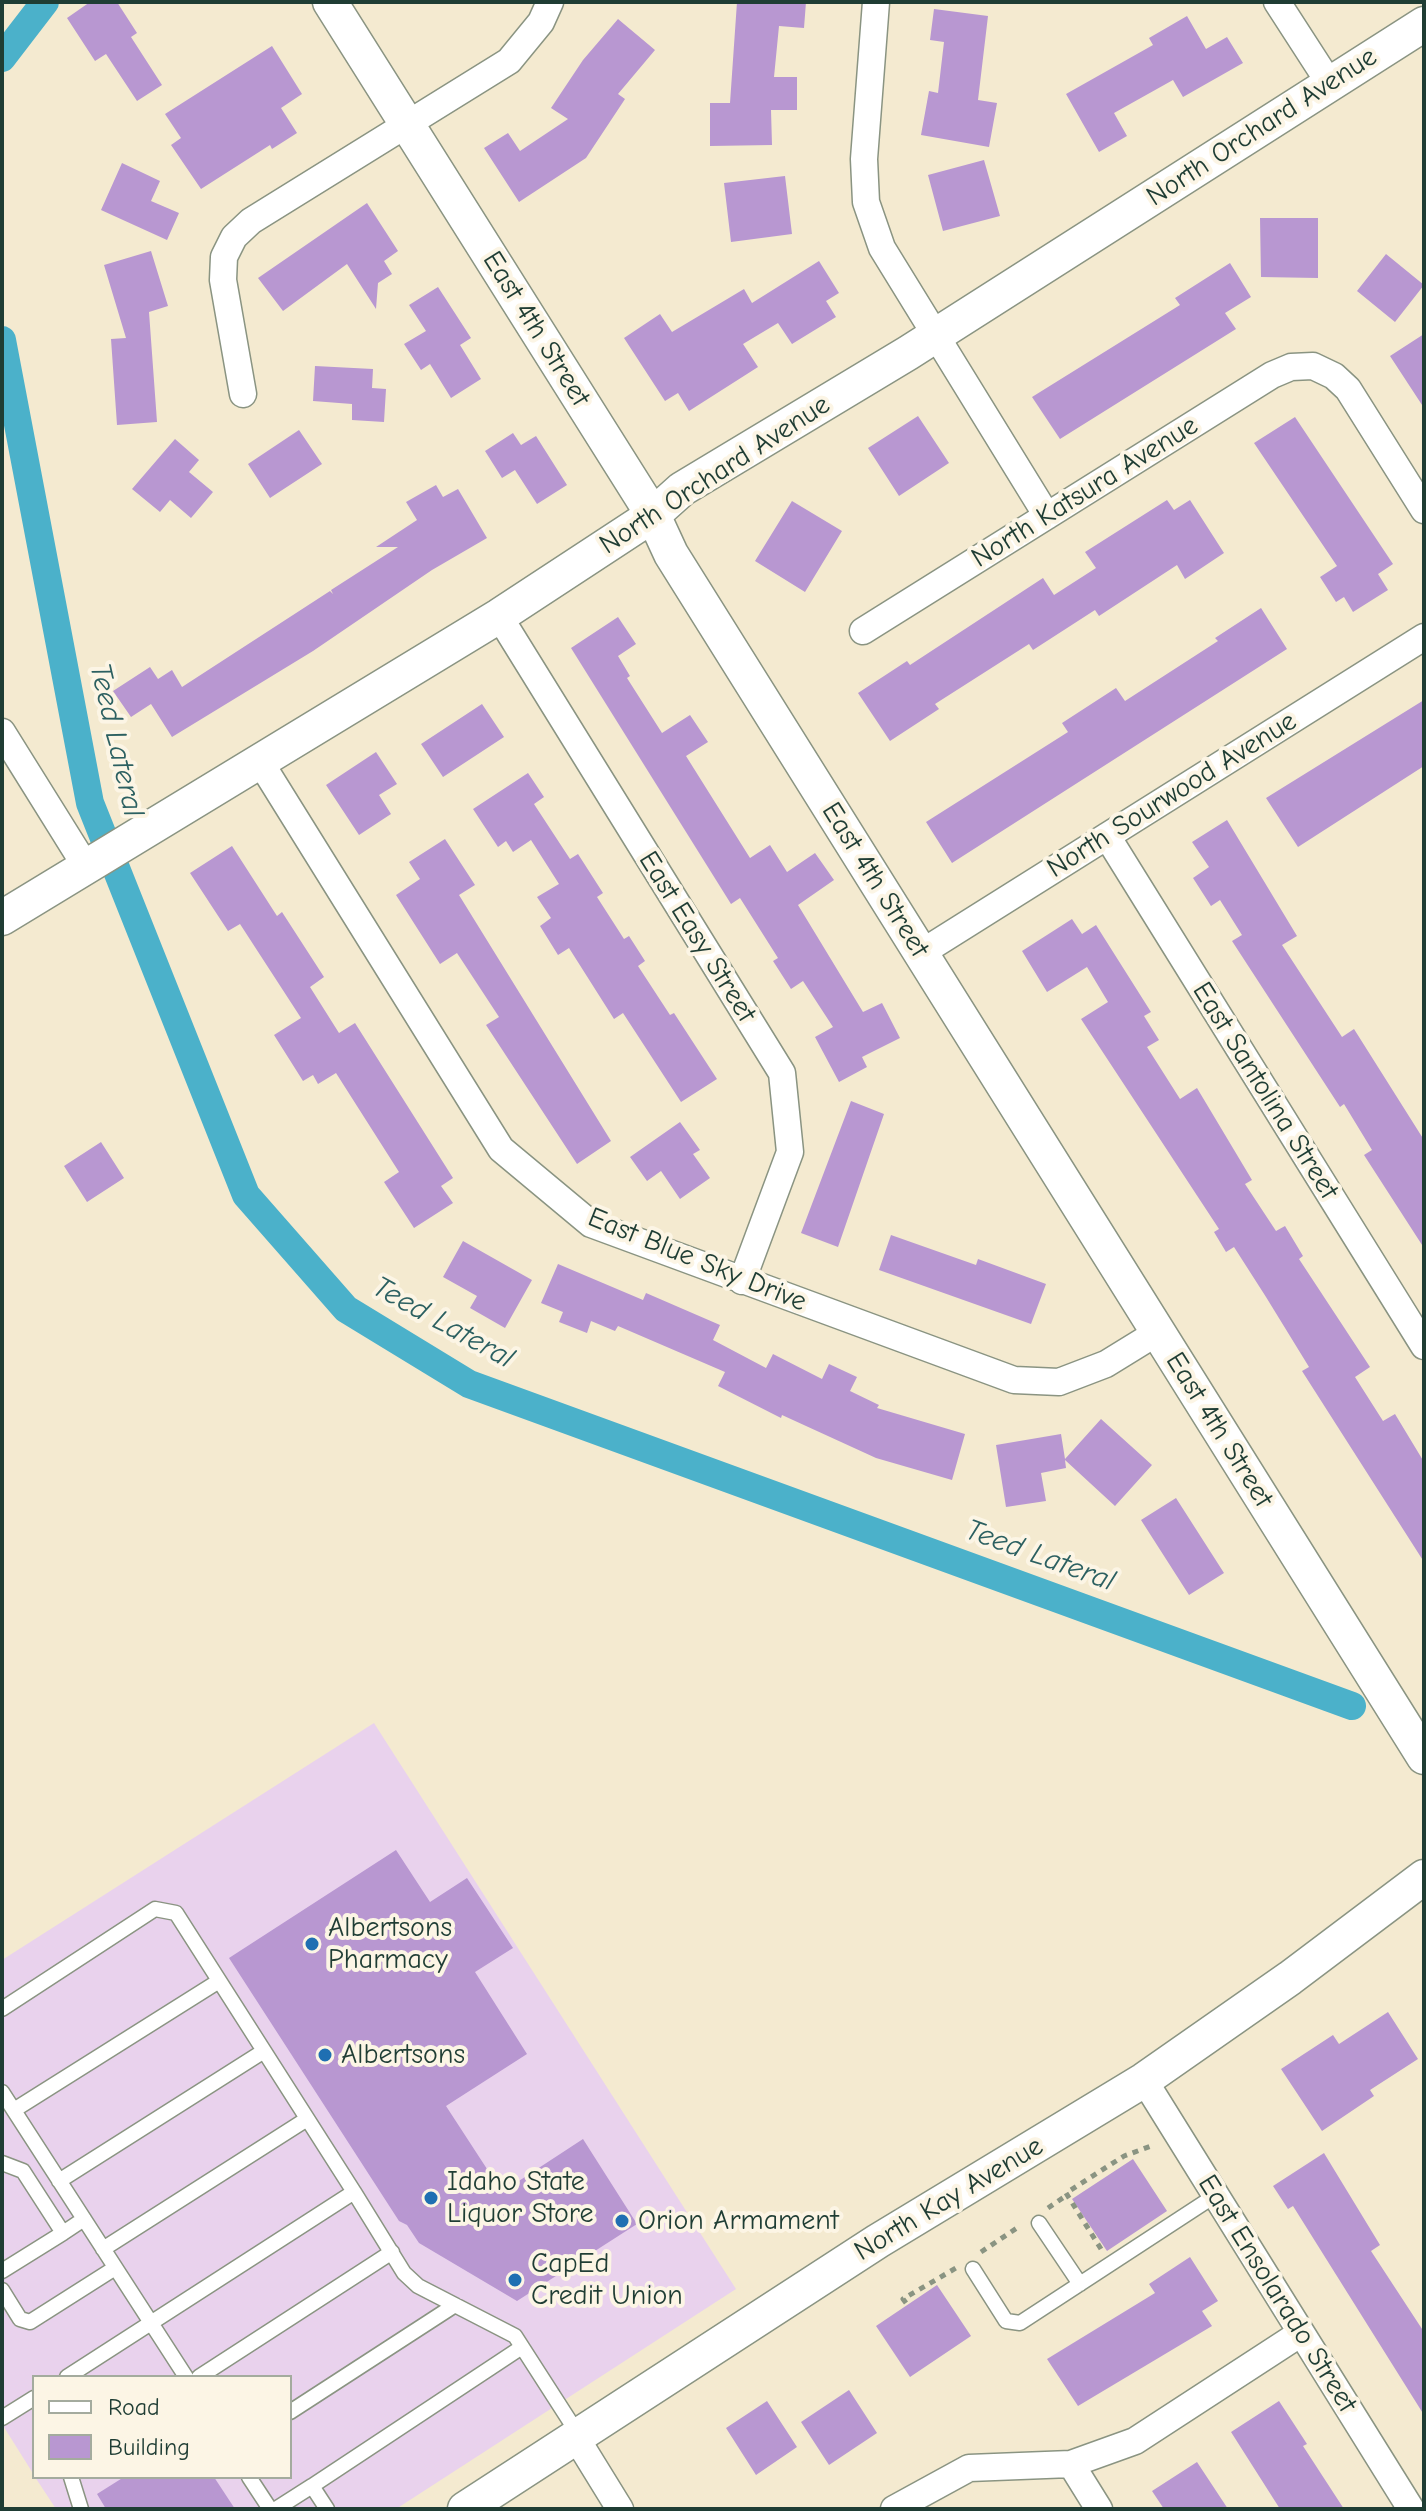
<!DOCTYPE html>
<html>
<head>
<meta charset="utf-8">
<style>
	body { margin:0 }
	#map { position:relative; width:1426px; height:2511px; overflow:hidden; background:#f4ead0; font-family:"Comic Neue",sans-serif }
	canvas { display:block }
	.frame { position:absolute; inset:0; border:4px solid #1f3d34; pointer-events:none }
	.legend { position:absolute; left:32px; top:2375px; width:260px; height:104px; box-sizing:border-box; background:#fcf5e5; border:2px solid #a4ab9e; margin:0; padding:10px 14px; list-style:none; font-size:24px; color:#1f3d34 }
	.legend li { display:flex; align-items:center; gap:16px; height:40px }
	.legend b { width:40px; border:2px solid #a4ab9e }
</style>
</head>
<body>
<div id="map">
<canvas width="1426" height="2511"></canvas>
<div class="frame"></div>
<ul class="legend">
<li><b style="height:10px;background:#fff"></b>Road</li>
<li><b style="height:22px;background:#b897d1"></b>Building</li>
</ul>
</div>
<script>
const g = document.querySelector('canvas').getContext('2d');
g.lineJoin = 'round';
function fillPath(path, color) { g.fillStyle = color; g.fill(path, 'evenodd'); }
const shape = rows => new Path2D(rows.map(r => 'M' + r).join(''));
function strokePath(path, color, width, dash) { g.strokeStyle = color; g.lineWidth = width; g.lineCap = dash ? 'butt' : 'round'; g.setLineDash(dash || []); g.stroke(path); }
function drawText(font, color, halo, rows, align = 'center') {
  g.font = font + ' "Comic Neue",sans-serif'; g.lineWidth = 8; g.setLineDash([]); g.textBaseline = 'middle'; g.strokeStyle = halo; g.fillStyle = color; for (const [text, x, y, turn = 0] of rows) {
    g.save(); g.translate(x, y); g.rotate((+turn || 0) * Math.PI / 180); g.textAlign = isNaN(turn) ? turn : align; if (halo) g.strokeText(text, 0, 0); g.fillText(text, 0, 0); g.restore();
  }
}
const built = shape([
	[374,1723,736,2289,396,2509,56,2509,35,2477,290,2477,290,2377,34,2377,34,2475,2,2424,2,1960]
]);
const canal = shape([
	[2,58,45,2],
	[2,340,90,803,246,1195,346,1309,469,1384,1352,1706]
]);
const building = shape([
	[90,2,117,2,137,33,131,37,162,85,137,101,106,54,95,61,67,18],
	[737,2,806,2,804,28,779,26,774,77,797,77,797,110,771,110,772,145,710,146,710,103,730,103],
	[934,9,988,16,978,100,997,103,989,147,921,135,929,91,938,93,944,42,930,40],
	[1187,16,1206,49,1227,37,1243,63,1183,97,1173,80,1114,113,1127,136,1099,152,1066,94,1153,45,1149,38],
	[618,19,655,50,618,94,625,99,586,158,519,202,484,148,508,133,520,151,568,119,551,108,583,60],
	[272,46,302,94,281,108,297,133,272,149,270,145,201,189,171,145,181,138,165,114],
	[984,160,1000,216,943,231,928,175],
	[122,163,160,181,151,201,179,213,167,240,101,210],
	[785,176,792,234,731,242,724,183],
	[367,203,398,251,384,261,392,274,378,283,376,309,347,264,283,311,258,278],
	[1260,218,1318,218,1318,278,1261,277],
	[151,251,168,306,149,312,157,422,117,425,111,339,126,338,104,265],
	[1386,254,1424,285,1395,322,1357,291],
	[819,261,839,293,826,301,836,317,792,344,778,323,743,344,758,367,689,411,678,393,665,401,624,338,660,314,672,332,744,289,752,303],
	[1230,263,1251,297,1225,313,1236,329,1060,439,1032,397,1180,305,1175,298],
	[438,287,471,338,460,345,481,379,451,398,430,364,421,370,404,344,426,331,409,305],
	[1424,334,1424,408,1390,356],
	[315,366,373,369,372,388,386,389,384,422,352,420,352,404,313,401],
	[918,416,949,463,899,496,868,448],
	[1295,417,1393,564,1378,574,1388,590,1353,612,1344,597,1336,602,1320,577,1337,566,1254,443],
	[299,430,322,464,270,498,248,464],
	[513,433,521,445,536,436,567,485,537,504,515,470,502,478,485,451],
	[175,439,199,460,189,472,213,492,191,518,170,500,160,512,132,489],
	[436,485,443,497,458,489,487,538,432,570,313,651,172,737,151,704,131,717,113,691,150,667,158,679,172,670,182,687,330,591,333,594,331,590,398,547,376,547,417,520,406,502],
	[1167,500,1174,510,1190,500,1224,553,1185,579,1177,565,1099,616,1095,610,1033,650,1029,644,935,704,939,709,890,741,858,693,907,661,910,665,1043,578,1054,595,1096,568,1085,552],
	[792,501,842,531,805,592,755,561],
	[1261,608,1287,649,952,863,926,822,1068,732,1062,723,1116,688,1125,701,1218,641,1215,638],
	[618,617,636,644,618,656,630,676,627,678,662,733,690,715,708,742,686,756,750,858,770,845,787,872,815,853,834,880,798,905,863,1012,882,1003,900,1038,862,1057,867,1067,839,1082,815,1037,833,1027,803,981,791,989,773,961,778,958,740,898,731,904,571,648],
	[1424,700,1424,766,1298,847,1266,798],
	[482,704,504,737,443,777,421,744],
	[376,752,397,784,379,795,391,814,359,835,326,785],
	[528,773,544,797,534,804,570,859,578,854,603,893,597,897,624,939,629,936,645,961,638,966,670,1015,674,1013,717,1079,681,1102,623,1013,614,1019,569,948,558,955,540,926,551,918,537,897,559,884,531,840,513,852,506,841,498,847,473,809],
	[1227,820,1297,936,1282,945,1342,1037,1354,1029,1424,1140,1424,1248,1364,1155,1372,1150,1344,1104,1340,1107,1232,941,1242,935,1220,900,1211,906,1193,878,1209,867,1192,842],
	[445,839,475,885,459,895,611,1141,577,1164,486,1025,499,1017,457,953,440,964,396,895,420,879,409,862],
	[232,846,277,916,282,912,324,977,310,987,339,1033,355,1023,453,1178,441,1186,453,1203,414,1228,384,1182,399,1172,336,1073,318,1084,313,1075,303,1081,274,1035,301,1018,240,924,228,931,190,873],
	[1072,919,1082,934,1096,925,1151,1012,1144,1016,1159,1040,1147,1047,1180,1099,1197,1088,1252,1180,1245,1184,1276,1231,1285,1226,1303,1256,1299,1259,1370,1367,1355,1377,1383,1421,1395,1414,1424,1462,1424,1562,1302,1371,1309,1367,1266,1297,1234,1247,1226,1252,1214,1232,1219,1229,1081,1019,1108,1002,1087,967,1047,992,1022,951],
	[851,1101,884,1114,838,1247,801,1233],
	[680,1122,700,1150,693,1154,710,1178,680,1199,661,1171,647,1181,630,1157],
	[101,1142,124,1178,87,1202,64,1166],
	[891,1235,976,1265,978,1259,1046,1284,1031,1324,879,1270],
	[463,1241,532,1280,505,1328,470,1308,477,1296,443,1277],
	[558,1264,643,1300,646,1293,720,1325,713,1340,766,1368,773,1354,822,1379,829,1364,857,1377,850,1391,879,1405,877,1408,965,1434,952,1480,876,1458,782,1415,781,1418,718,1386,725,1372,618,1326,615,1331,591,1321,587,1333,559,1322,563,1312,541,1303],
	[1101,1419,1152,1465,1115,1506,1065,1460,1066,1468,1041,1473,1046,1501,1006,1507,996,1445,1061,1434,1065,1459],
	[1176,1498,1224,1573,1189,1595,1141,1520],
	[396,1850,430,1902,467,1878,513,1948,475,1972,527,2054,446,2106,502,2192,583,2139,637,2224,517,2301,419,2243,407,2225,399,2221,229,1958],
	[1388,2012,1418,2059,1370,2090,1374,2096,1322,2131,1281,2069,1333,2035,1339,2044],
	[1324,2153,1380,2245,1371,2251,1424,2332,1424,2415,1293,2206,1288,2209,1273,2186],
	[1133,2159,1167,2211,1107,2251,1072,2199],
	[1190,2257,1218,2301,1202,2311,1212,2326,1078,2406,1047,2359,1155,2293,1149,2284],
	[937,2285,971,2336,910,2377,876,2326],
	[849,2390,877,2433,829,2465,801,2422],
	[767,2401,797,2447,756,2475,726,2428],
	[1279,2401,1307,2444,1303,2446,1344,2509,1280,2509,1231,2432],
	[1197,2462,1228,2509,1164,2509,1152,2491],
	[124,2477,214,2477,235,2509,106,2509,97,2494]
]);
const path = shape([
	[1048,2208,1067,2195],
	[1101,2249,1066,2193,1124,2156,1151,2146],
	[981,2252,1020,2226],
	[906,2303,903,2299,956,2268]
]);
const service = shape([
	[2,2009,155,1909,176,1913,354,2192,67,2377],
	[2,2092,186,2377],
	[14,2110,219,1981],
	[2,2163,23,2171,63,2233,84,2219],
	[59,2181,264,2051],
	[354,2192,404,2273,418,2286,515,2336,578,2434],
	[1039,2223,1080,2284],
	[103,2249,307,2119],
	[973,2269,1006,2321,1020,2323,1216,2195],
	[2,2271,63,2233],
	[2,2290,20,2319,30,2322,115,2268],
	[199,2377,392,2252],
	[290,2412,455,2305],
	[2,2418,34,2398],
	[71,2477,81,2509],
	[249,2477,270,2509],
	[312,2486,522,2347],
	[276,2509,312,2486,327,2509]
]);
const minor = shape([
	[876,2,864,159,866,202,882,248,1047,516],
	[1277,2,1330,84],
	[243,394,223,280,224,257,234,237,251,221,509,61,541,22,550,2],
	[499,616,782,1073,790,1152,742,1281],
	[863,631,1272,375,1291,367,1313,366,1334,376,1348,389,1424,510],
	[2,732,85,865],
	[259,760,501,1149,591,1224,1014,1380,1059,1382,1106,1364,1158,1332],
	[1107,836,1424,1346],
	[921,953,1424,637],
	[1144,2080,1411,2509],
	[575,2436,620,2509],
	[1071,2464,1099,2509],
	[894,2509,969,2468,1071,2464,1135,2441,1301,2333]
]);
const tertiary = shape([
	[330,2,653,515,671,554,1424,1757],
	[2,918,499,616,653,515,682,489,908,353,1424,24],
	[465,2509,878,2241,1144,2080,1290,1978,1424,1877]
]);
const markers = [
	[312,1944,8,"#1f6fb2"],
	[325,2055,8,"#1f6fb2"],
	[431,2198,8,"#1f6fb2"],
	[622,2221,8,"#1f6fb2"],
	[515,2280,8,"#1f6fb2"]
];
const streetNames = [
	["North Orchard Avenue",1262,127,-33],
	["East 4th Street",536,329,58],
	["North Orchard Avenue",715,475,-33],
	["North Katsura Avenue",1085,492,-32],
	["North Sourwood Avenue",1172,795,-32],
	["East 4th Street",875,880,58],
	["East Easy Street",697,937,58],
	["East Santolina Street",1265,1091,58],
	["East Blue Sky Drive",697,1260,22],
	["East 4th Street",1219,1430,58],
	["North Kay Avenue",949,2199,-31],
	["East Ensolarado Street",1277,2294,58]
];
const poiNames = [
	["Albertsons",328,1928],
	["Pharmacy",328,1960],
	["Albertsons",341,2055],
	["Idaho State",447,2182],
	["Liquor Store",447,2214],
	["Orion Armament",638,2221],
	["CapEd",531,2264],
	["Credit Union",531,2296]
];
const waterNames = [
	["Teed Lateral",116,740,77],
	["Teed Lateral",443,1323,29],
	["Teed Lateral",1040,1556,20]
];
fillPath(built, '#e9d2ed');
strokePath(canal, '#4bb1ca', 28);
fillPath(building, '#b897d1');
strokePath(service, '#8a9482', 17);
strokePath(minor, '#8a9482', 29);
strokePath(tertiary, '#8a9482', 37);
strokePath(path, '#8a9482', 5, [6, 6]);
strokePath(service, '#fff', 14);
strokePath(minor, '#fff', 26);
strokePath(tertiary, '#fff', 34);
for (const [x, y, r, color] of markers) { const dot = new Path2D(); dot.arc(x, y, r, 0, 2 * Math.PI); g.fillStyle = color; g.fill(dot); strokePath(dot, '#fcf5e5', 3); }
drawText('28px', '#1f3d34', '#fcf5e5', streetNames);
drawText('28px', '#1f3d34', '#fcf5e5', poiNames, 'left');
drawText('italic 30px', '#2c6061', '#fcf5e5', waterNames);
</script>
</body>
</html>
